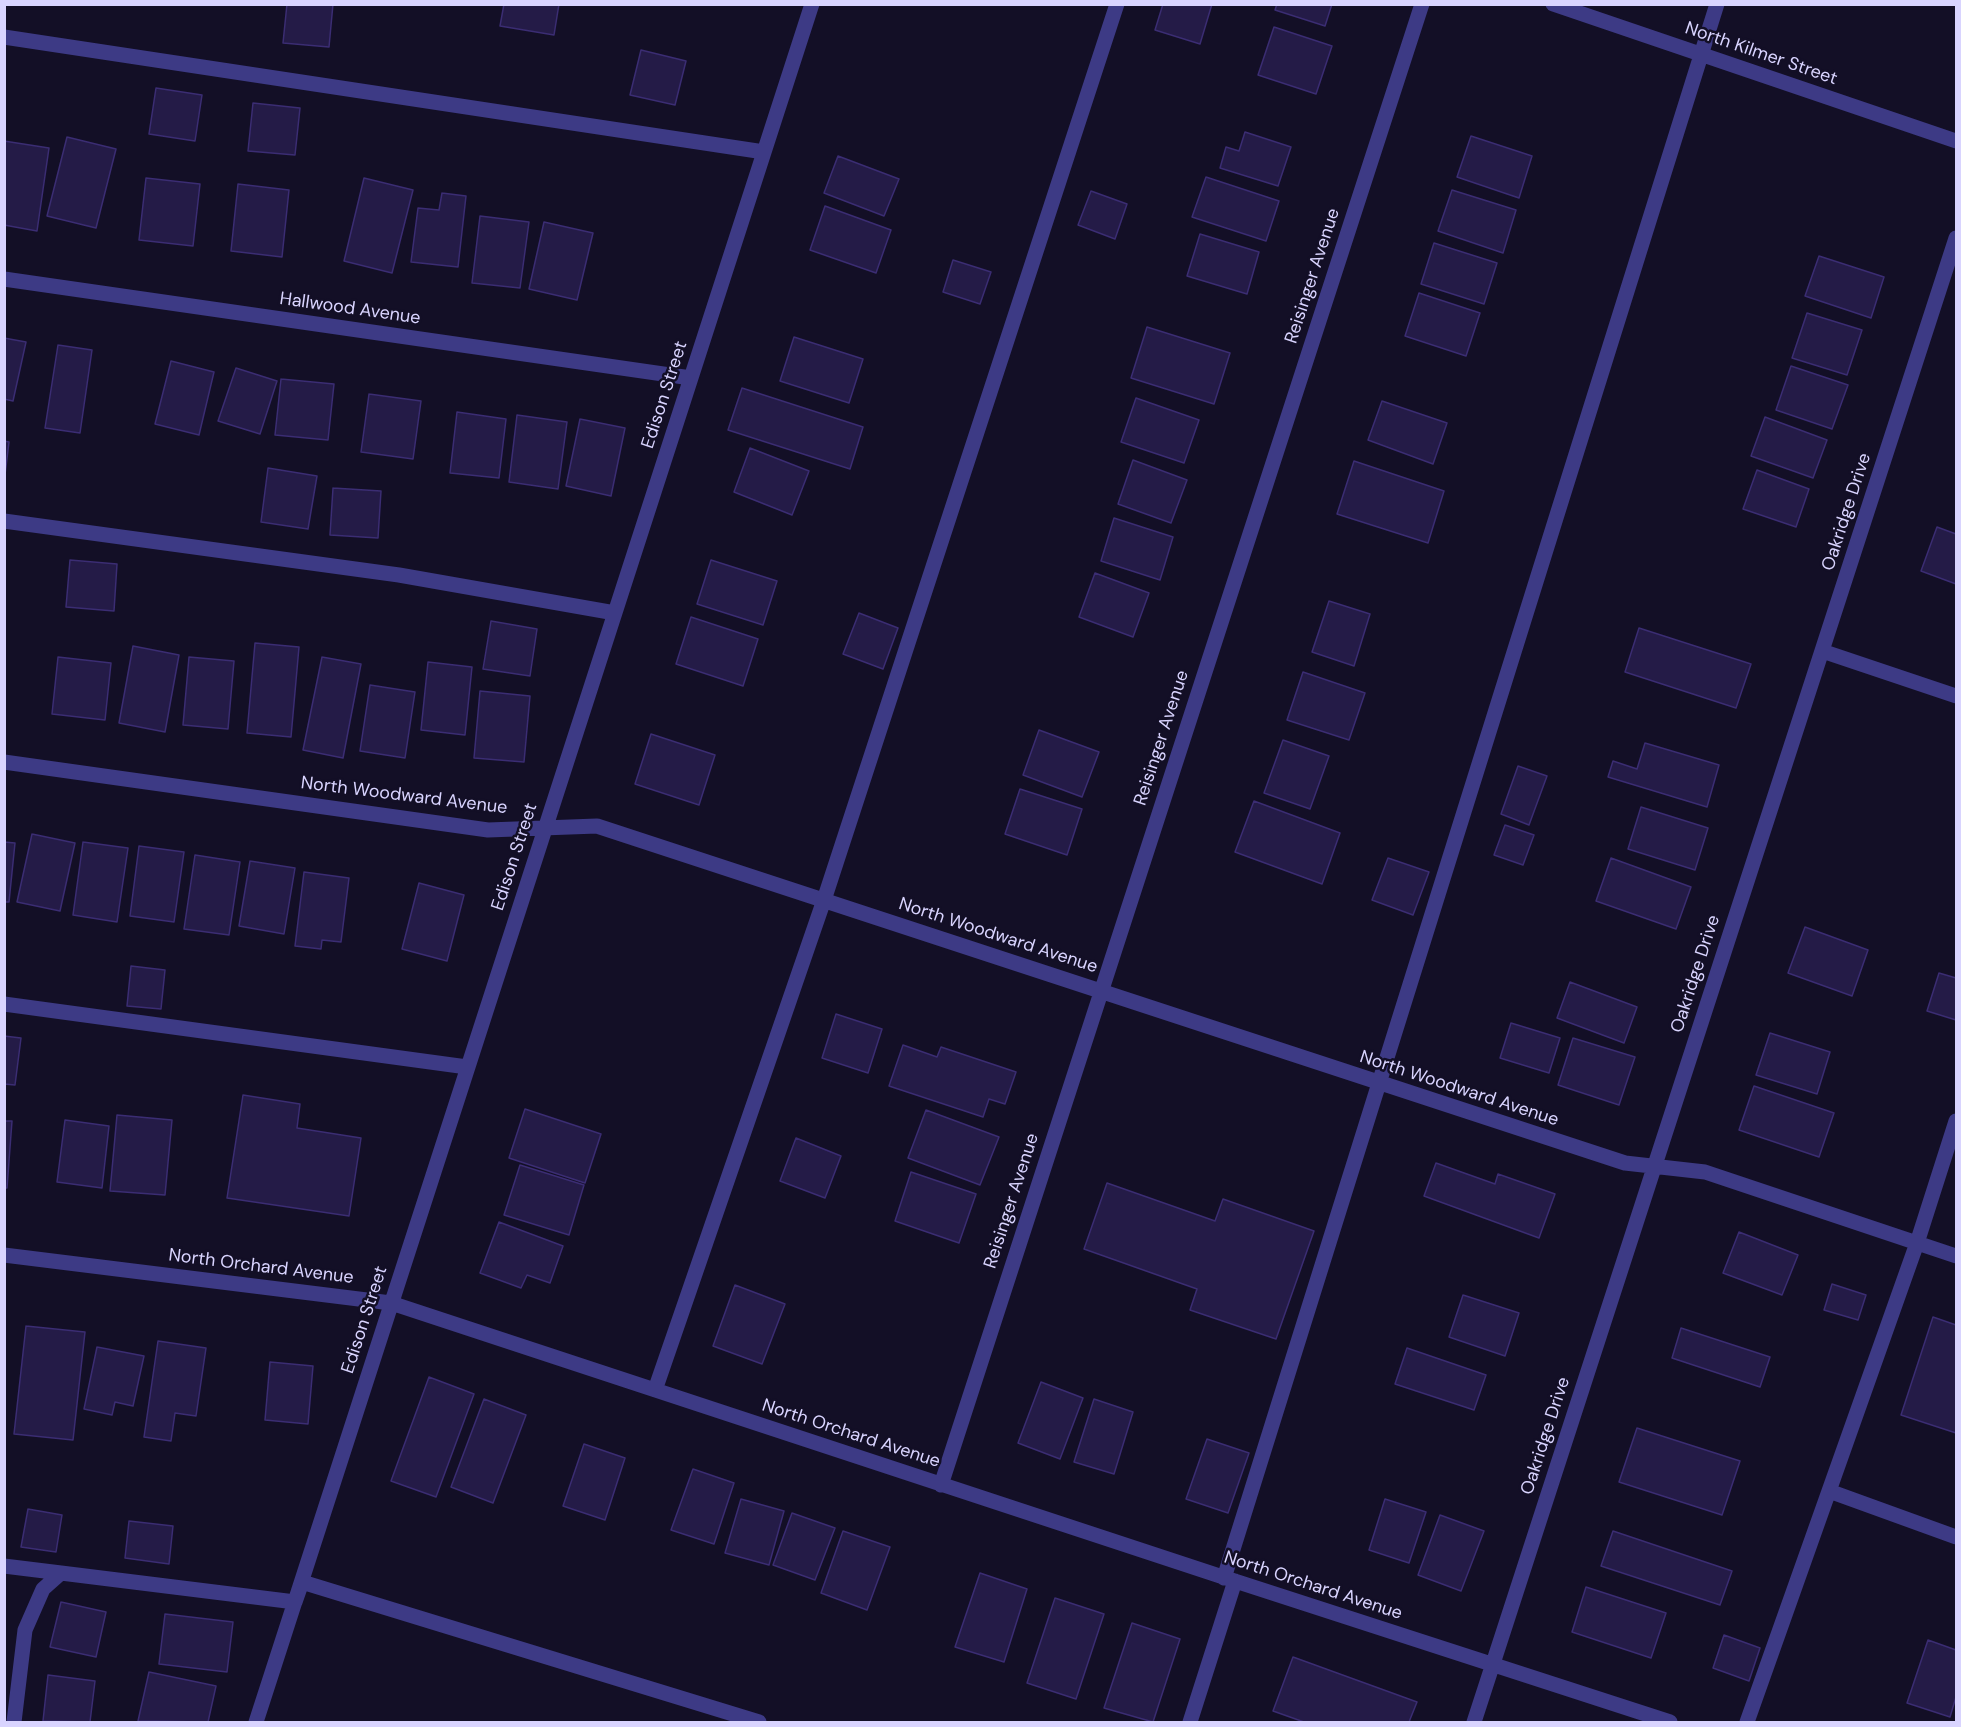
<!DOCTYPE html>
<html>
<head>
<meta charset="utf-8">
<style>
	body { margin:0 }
	#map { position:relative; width:1961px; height:1727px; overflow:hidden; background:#130f26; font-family:"DM Sans",sans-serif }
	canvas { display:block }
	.frame { position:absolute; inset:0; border:6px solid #d9d4ff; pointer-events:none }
</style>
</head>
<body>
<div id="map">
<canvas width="1961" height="1727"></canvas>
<div class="frame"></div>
</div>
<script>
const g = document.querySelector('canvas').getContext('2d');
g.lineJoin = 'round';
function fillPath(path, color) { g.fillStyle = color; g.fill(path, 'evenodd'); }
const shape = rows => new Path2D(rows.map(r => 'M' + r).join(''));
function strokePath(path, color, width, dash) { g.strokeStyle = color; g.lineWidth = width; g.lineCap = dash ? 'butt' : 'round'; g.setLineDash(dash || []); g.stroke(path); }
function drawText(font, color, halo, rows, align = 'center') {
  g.font = font + ' "DM Sans",sans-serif'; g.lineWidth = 5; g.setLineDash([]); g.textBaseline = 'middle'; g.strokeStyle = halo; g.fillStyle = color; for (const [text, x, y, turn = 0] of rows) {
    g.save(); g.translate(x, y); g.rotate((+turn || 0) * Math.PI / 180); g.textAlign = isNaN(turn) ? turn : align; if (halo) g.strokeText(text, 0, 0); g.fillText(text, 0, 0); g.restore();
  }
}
const building = shape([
	[287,4,333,4,329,47,283,43,287,4],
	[504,4,559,4,554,35,500,26,504,4],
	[1163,4,1212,4,1200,44,1155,30,1163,4],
	[1277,4,1332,4,1325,26,1275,10,1277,4],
	[1274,27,1332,46,1316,94,1258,75,1274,27],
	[641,50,686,61,675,105,630,95,641,50],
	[156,88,202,95,195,141,149,134,156,88],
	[253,103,300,108,295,155,248,151,253,103],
	[1245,132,1291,147,1278,186,1220,168,1226,147,1239,151,1245,132],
	[1471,136,1532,156,1519,198,1457,177,1471,136],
	[67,137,116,149,96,228,47,216,67,137],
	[4,141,49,148,37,231,4,225,4,141],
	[838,156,899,179,884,216,824,193,838,156],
	[1206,177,1279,201,1266,241,1192,217,1206,177],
	[146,178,200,184,193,246,139,240,146,178],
	[364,178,413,190,392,273,344,261,364,178],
	[238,184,289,190,282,257,231,251,238,184],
	[1452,190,1516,210,1503,253,1438,231,1452,190],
	[1091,191,1127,204,1115,239,1078,225,1091,191],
	[442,193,466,196,458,267,411,262,418,208,439,210,442,193],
	[825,206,891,230,876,273,810,250,825,206],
	[480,216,529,222,520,288,472,283,480,216],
	[544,222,593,233,577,300,529,289,544,222],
	[1200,234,1259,252,1247,294,1187,276,1200,234],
	[1434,243,1497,263,1484,304,1421,284,1434,243],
	[1819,256,1884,277,1871,318,1805,296,1819,256],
	[953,260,991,272,980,304,943,292,953,260],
	[1419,293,1480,313,1466,356,1405,336,1419,293],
	[1807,313,1862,330,1847,375,1792,358,1807,313],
	[1147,327,1230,353,1214,404,1131,378,1147,327],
	[794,337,863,359,849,403,780,381,794,337],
	[4,338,26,342,13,401,4,399,4,338],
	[58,345,92,350,80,433,45,428,58,345],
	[171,361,214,372,199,435,155,424,171,361],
	[1791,366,1848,385,1832,429,1776,410,1791,366],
	[236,368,277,381,260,434,218,421,236,368],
	[281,379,334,384,328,440,275,435,281,379],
	[742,388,863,427,850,469,728,430,742,388],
	[369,394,421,401,413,459,361,452,369,394],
	[1136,398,1199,420,1184,463,1121,442,1136,398],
	[1382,401,1447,423,1433,464,1368,440,1382,401],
	[457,412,506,419,499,478,450,473,457,412],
	[517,415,567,422,558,489,509,482,517,415],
	[1765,417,1827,440,1813,478,1751,456,1765,417],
	[580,419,625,428,611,496,566,486,580,419],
	[4,441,9,442,4,483,4,441],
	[750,448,809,471,792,515,734,492,750,448],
	[1133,460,1187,480,1171,523,1118,504,1133,460],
	[1354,461,1444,491,1428,543,1337,514,1354,461],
	[268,468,317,476,308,529,261,522,268,468],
	[1757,470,1809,489,1796,527,1743,509,1757,470],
	[333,488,381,491,378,538,330,535,333,488],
	[1114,518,1173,537,1160,580,1101,561,1114,518],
	[1937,527,1956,534,1956,584,1921,571,1937,527],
	[70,560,117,564,114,611,66,607,70,560],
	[711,560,777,581,763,625,697,604,711,560],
	[1095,573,1149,593,1133,637,1079,617,1095,573],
	[1329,601,1370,614,1354,666,1312,652,1329,601],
	[859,613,898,628,883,669,843,654,859,613],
	[691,617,758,639,743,686,676,664,691,617],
	[491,621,537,629,530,676,483,669,491,621],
	[1639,628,1751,664,1736,708,1625,672,1639,628],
	[255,643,299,647,291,737,247,733,255,643],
	[133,646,179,655,165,732,119,723,133,646],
	[58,657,111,663,105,720,52,714,58,657],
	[189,657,234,661,228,729,183,725,189,657],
	[322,657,361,664,343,758,303,750,322,657],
	[428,662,472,667,465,735,421,730,428,662],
	[1303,672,1365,693,1349,740,1287,720,1303,672],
	[370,685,415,692,405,758,360,751,370,685],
	[480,691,530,696,524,762,474,758,480,691],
	[1039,730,1099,752,1082,797,1023,775,1039,730],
	[651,734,715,755,699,805,635,784,651,734],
	[1283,740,1329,756,1310,809,1264,793,1283,740],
	[1645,743,1719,765,1707,807,1608,777,1613,761,1637,769,1645,743],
	[1518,766,1547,776,1529,825,1501,814,1518,766],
	[1020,789,1082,809,1067,855,1005,834,1020,789],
	[1254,801,1340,833,1322,884,1235,852,1254,801],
	[1641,807,1708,828,1695,870,1628,849,1641,807],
	[1505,825,1534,835,1523,865,1494,855,1505,825],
	[32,834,75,843,60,911,17,902,32,834],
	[4,842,15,843,9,902,4,902,4,842],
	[83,842,128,848,117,922,73,915,83,842],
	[139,846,184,852,174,922,130,916,139,846],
	[195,855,240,862,229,935,184,929,195,855],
	[1388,858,1429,872,1413,915,1372,900,1388,858],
	[1611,858,1691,887,1676,929,1596,901,1611,858],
	[250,861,295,868,284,934,239,926,250,861],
	[304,872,349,878,341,942,322,940,321,949,295,946,304,872],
	[419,883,464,895,447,961,402,949,419,883],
	[1805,927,1868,950,1852,996,1788,973,1805,927],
	[131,966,165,970,161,1009,127,1006,131,966],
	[1939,973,1956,978,1956,1020,1927,1011,1939,973],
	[1570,982,1637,1007,1624,1043,1557,1018,1570,982],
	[836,1014,882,1029,868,1073,822,1058,836,1014],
	[1511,1023,1560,1038,1549,1073,1500,1058,1511,1023],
	[1770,1033,1830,1052,1817,1094,1756,1075,1770,1033],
	[4,1036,21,1038,15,1085,4,1084,4,1036],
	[1573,1038,1635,1057,1619,1105,1558,1085,1573,1038],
	[903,1045,937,1057,941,1047,1016,1072,1005,1104,989,1099,983,1117,889,1086,903,1045],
	[1754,1086,1834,1113,1819,1157,1739,1130,1754,1086],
	[243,1095,300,1104,297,1128,361,1138,349,1216,227,1198,243,1095],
	[525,1109,601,1134,585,1183,509,1158,525,1109],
	[926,1110,999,1137,980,1185,908,1158,926,1110],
	[117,1115,172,1120,165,1195,110,1191,117,1115],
	[65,1120,109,1126,102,1188,57,1182,65,1120],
	[4,1121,12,1121,7,1188,4,1188,4,1121],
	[796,1138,841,1156,825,1198,780,1181,796,1138],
	[1436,1163,1495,1184,1498,1174,1555,1194,1539,1238,1424,1196,1436,1163],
	[520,1165,584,1185,569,1235,504,1215,520,1165],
	[911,1172,976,1194,959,1243,895,1221,911,1172],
	[1107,1183,1215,1221,1223,1199,1314,1231,1276,1339,1190,1310,1197,1289,1084,1249,1107,1183],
	[499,1222,563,1246,550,1283,527,1275,521,1288,480,1273,499,1222],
	[1739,1232,1798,1255,1782,1295,1723,1273,1739,1232],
	[1832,1284,1866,1295,1858,1320,1824,1310,1832,1284],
	[735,1285,785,1304,762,1364,713,1346,735,1285],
	[1463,1295,1519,1313,1505,1356,1449,1337,1463,1295],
	[1933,1317,1956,1325,1956,1433,1901,1415,1933,1317],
	[26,1326,85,1332,73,1440,14,1434,26,1326],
	[1681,1328,1770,1357,1760,1387,1672,1358,1681,1328],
	[158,1341,206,1348,196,1416,175,1413,171,1441,144,1437,158,1341],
	[97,1347,144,1356,133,1406,115,1402,112,1415,84,1409,97,1347],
	[1407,1348,1486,1375,1474,1410,1395,1384,1407,1348],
	[270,1362,313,1366,308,1424,265,1420,270,1362],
	[429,1377,474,1394,436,1497,391,1481,429,1377],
	[1041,1382,1083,1398,1060,1459,1018,1443,1041,1382],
	[484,1399,526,1415,493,1503,451,1487,484,1399],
	[1094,1399,1133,1412,1114,1474,1074,1462,1094,1399],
	[1637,1428,1740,1461,1722,1515,1619,1482,1637,1428],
	[1207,1439,1249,1453,1228,1513,1186,1499,1207,1439],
	[584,1444,625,1458,605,1520,563,1506,584,1444],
	[693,1469,734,1483,714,1544,671,1530,693,1469],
	[741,1499,784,1511,769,1565,725,1553,741,1499],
	[1385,1499,1426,1512,1409,1563,1369,1550,1385,1499],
	[28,1509,62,1515,56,1552,21,1547,28,1509],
	[792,1513,835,1528,815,1580,773,1565,792,1513],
	[1440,1515,1484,1531,1461,1591,1418,1575,1440,1515],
	[129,1521,173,1526,169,1564,125,1558,129,1521],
	[843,1531,890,1547,867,1610,821,1593,843,1531],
	[1613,1531,1732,1571,1720,1605,1601,1566,1613,1531],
	[980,1573,1027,1589,1004,1662,955,1647,980,1573],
	[1586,1587,1666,1613,1651,1658,1572,1632,1586,1587],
	[1055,1598,1104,1614,1076,1699,1027,1683,1055,1598],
	[61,1602,106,1612,96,1657,50,1647,61,1602],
	[165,1614,233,1622,227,1672,159,1664,165,1614],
	[1132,1623,1180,1639,1153,1722,1104,1708,1132,1623],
	[1724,1635,1760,1648,1749,1681,1713,1668,1724,1635],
	[1928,1640,1956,1650,1956,1697,1950,1717,1907,1703,1928,1640],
	[1293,1657,1417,1702,1409,1722,1304,1722,1273,1711,1293,1657],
	[149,1672,216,1686,208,1722,138,1721,149,1672],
	[48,1675,95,1681,90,1722,43,1721,48,1675]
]);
const minor = shape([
	[1553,4,1956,141],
	[4,37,764,152],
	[4,279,691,378],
	[4,521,399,575,615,613],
	[1822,651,1956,696],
	[4,762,488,830,597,826,1625,1163,1705,1172,1956,1256],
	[4,1004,467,1067],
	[4,1255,391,1303,1235,1581,1670,1722],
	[655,1390,824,900,1117,4],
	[941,1485,1422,4],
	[1829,1491,1956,1537],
	[4,1566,61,1573],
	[1224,1578,1717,4],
	[14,1722,25,1630,43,1589,61,1573,295,1602,302,1582,759,1722],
	[256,1722,812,4],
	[1190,1722,1235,1581],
	[1474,1722,1956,238],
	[1747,1722,1917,1243,1956,1121]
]);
const streetNames = [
	["North Kilmer Street",1761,54,19],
	["Reisinger Avenue",1313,276,-72],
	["Hallwood Avenue",350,309,8],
	["Edison Street",665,395,-72],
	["Oakridge Drive",1847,512,-72],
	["Reisinger Avenue",1162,738,-72],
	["North Woodward Avenue",404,796,7],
	["Edison Street",515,857,-72],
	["North Woodward Avenue",998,936,18],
	["Oakridge Drive",1696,974,-72],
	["North Woodward Avenue",1459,1089,18],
	["Reisinger Avenue",1012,1201,-72],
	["North Orchard Avenue",261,1267,7],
	["Edison Street",365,1320,-72],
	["North Orchard Avenue",851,1434,18],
	["Oakridge Drive",1546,1436,-72],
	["North Orchard Avenue",1313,1586,18]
];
fillPath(building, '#241b47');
strokePath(building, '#3b2d73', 1.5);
strokePath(minor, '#3d3a85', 15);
drawText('18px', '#d9d4ff', '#130f26', streetNames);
</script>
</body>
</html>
